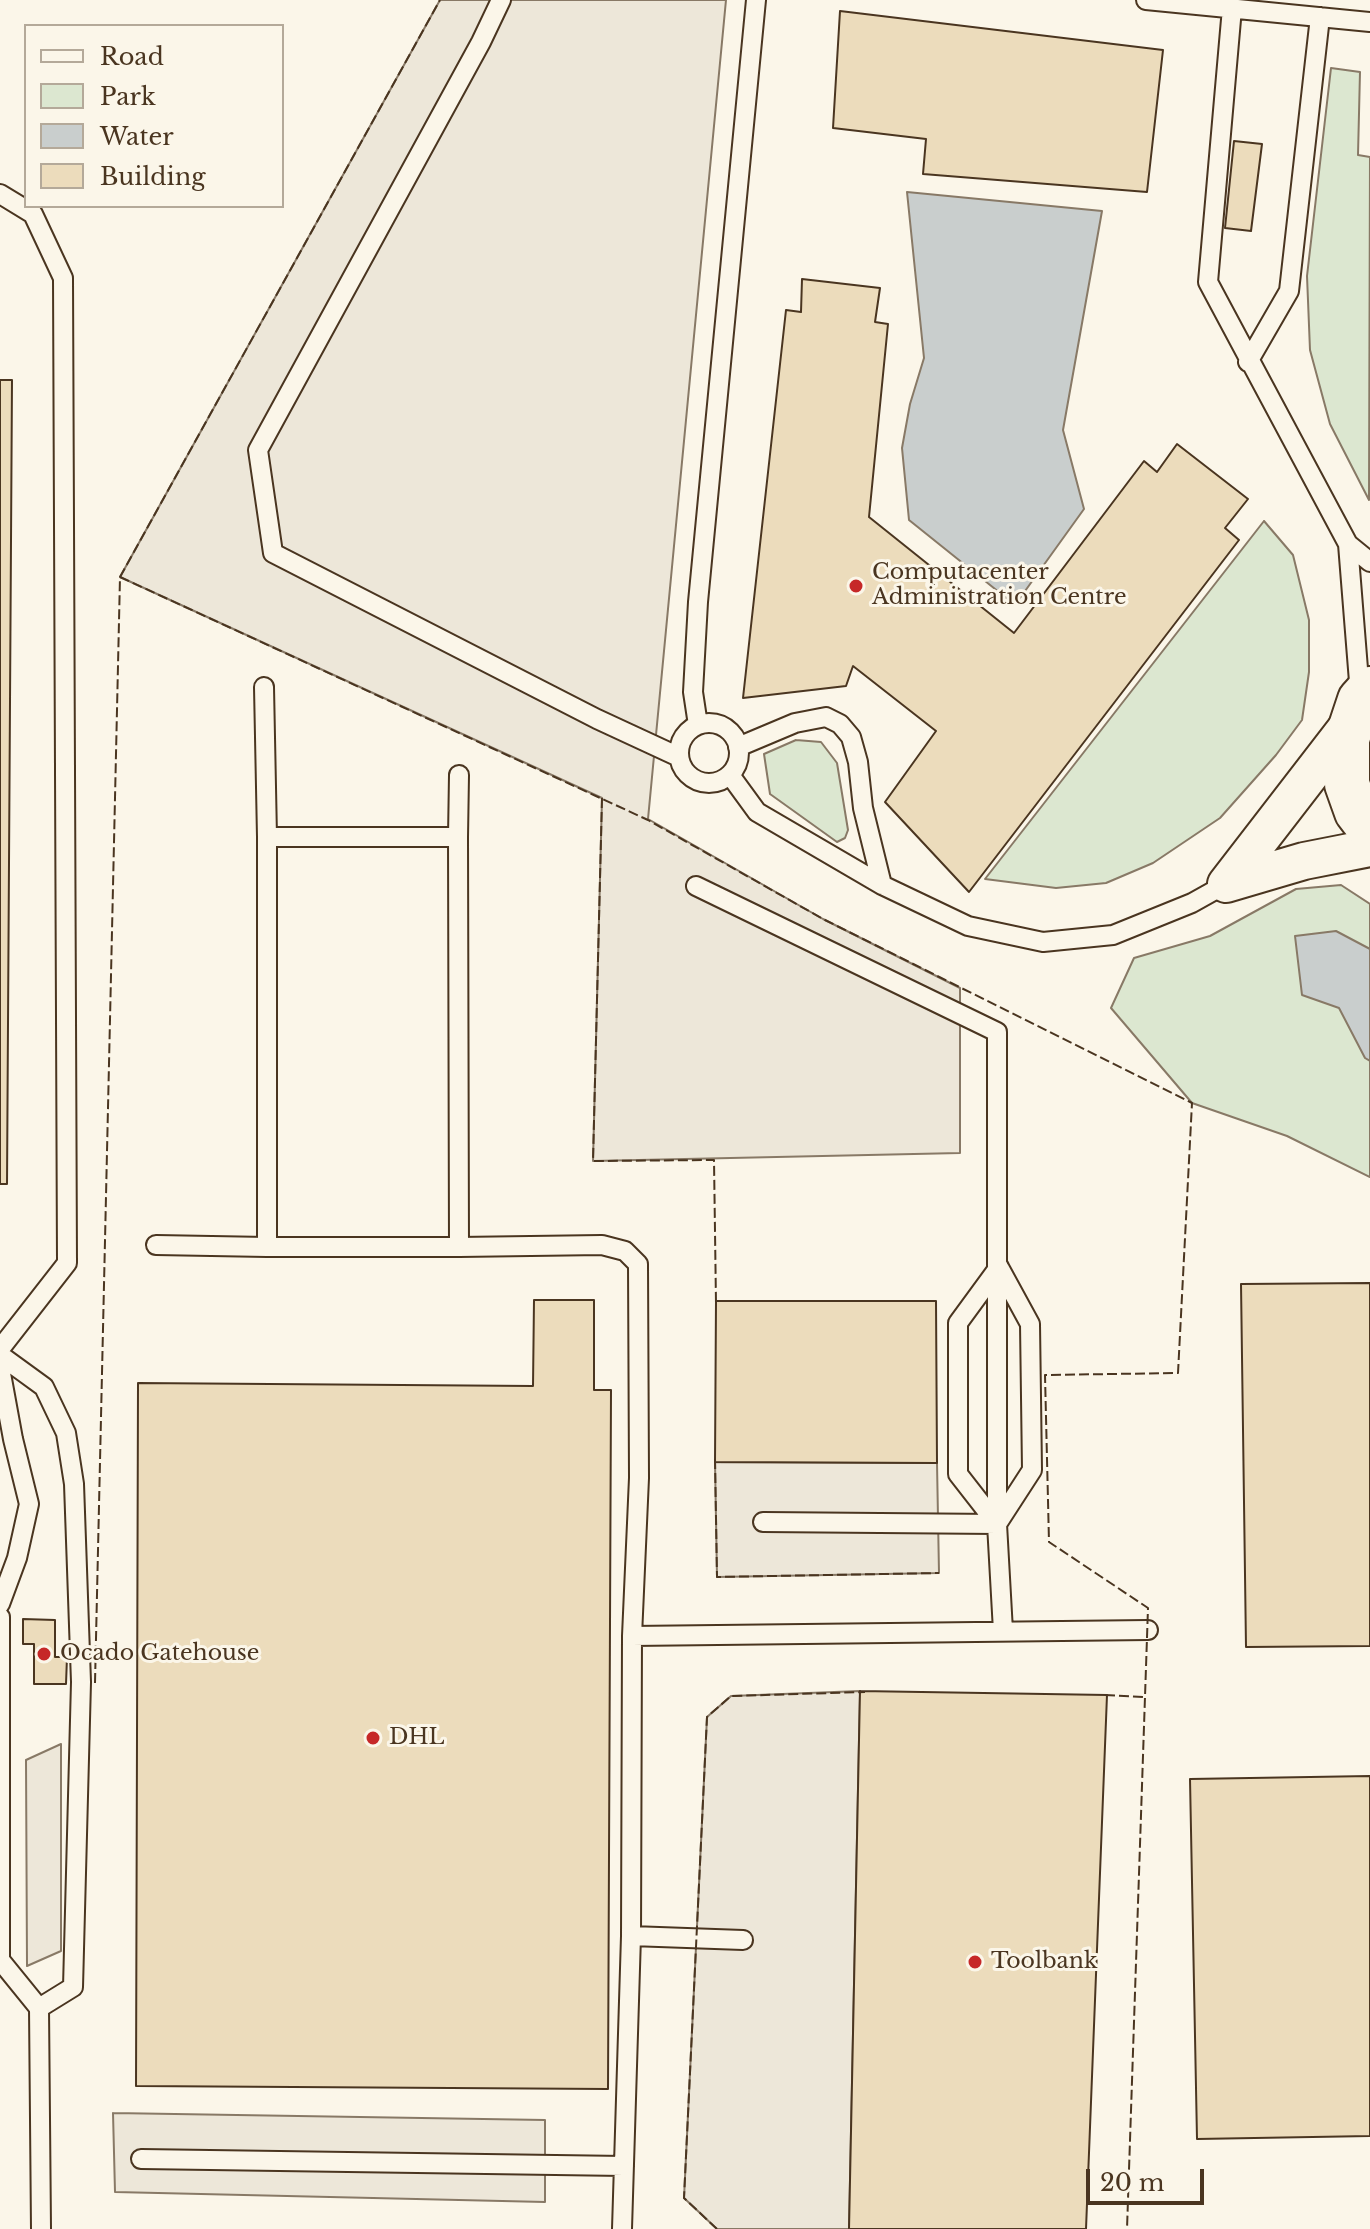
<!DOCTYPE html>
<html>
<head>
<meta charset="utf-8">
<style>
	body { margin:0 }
	#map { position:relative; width:1370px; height:2229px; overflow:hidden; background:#fbf6e9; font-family:"Libre Baskerville",serif }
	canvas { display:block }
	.legend { position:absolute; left:24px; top:24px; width:260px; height:184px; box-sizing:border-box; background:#fbf6e9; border:2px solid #b4a999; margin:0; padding:10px 14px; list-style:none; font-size:24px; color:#4a3520 }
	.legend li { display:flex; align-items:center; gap:16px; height:40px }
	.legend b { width:40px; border:2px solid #b4a999 }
	.scale { position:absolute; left:1086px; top:2169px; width:118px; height:36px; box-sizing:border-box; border:4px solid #4a3520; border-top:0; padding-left:10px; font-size:24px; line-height:28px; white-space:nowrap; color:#4a3520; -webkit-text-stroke:6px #fbf6e9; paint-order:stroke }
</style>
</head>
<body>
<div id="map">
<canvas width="1370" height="2229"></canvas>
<ul class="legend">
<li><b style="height:10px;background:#fbf6e9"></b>Road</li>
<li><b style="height:22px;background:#dce7d0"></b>Park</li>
<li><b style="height:22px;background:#c9cecd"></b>Water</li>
<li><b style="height:22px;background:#ecdcbc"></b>Building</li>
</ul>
<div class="scale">20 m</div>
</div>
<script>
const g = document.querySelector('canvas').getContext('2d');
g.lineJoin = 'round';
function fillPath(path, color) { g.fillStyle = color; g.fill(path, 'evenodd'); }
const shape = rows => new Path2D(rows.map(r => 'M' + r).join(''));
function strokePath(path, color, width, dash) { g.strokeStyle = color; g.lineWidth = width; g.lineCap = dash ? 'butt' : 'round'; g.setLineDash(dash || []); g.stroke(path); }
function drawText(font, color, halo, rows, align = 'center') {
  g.font = font + ' "Libre Baskerville",serif'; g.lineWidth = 6; g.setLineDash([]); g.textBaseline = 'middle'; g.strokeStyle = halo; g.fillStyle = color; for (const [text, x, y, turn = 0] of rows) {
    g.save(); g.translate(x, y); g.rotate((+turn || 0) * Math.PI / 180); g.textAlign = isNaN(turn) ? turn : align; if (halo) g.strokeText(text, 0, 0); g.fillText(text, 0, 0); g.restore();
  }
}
const green = shape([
	[1331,68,1360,72,1358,155,1370,157,1369,500,1330,424,1310,350,1307,276,1331,68],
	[1264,521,1293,555,1309,620,1309,672,1302,720,1276,755,1220,818,1153,863,1106,883,1056,888,985,879,1264,521],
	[796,740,821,742,837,763,848,830,845,838,837,842,770,794,764,754,796,740],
	[1341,885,1370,904,1370,1177,1287,1136,1192,1103,1111,1008,1134,958,1210,936,1296,889,1341,885]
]);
const parking = shape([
	[440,0,726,0,648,819,823,919,960,988,960,1153,593,1161,602,798,120,577,440,0],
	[715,1462,937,1463,939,1573,717,1577,715,1462],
	[860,1691,849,2229,717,2229,684,2198,707,1717,731,1696,860,1691],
	[61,1744,61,1951,27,1966,26,1760,61,1744],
	[113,2113,545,2120,545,2202,115,2192,113,2113]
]);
const water = shape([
	[907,192,1102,211,1063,430,1084,509,1015,605,909,520,902,448,910,404,924,358,907,192],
	[1336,931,1370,949,1370,1061,1365,1058,1339,1008,1302,995,1295,936,1336,931]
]);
const building = shape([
	[840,11,1163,50,1147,192,923,174,926,139,833,128,840,11],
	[1234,141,1262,144,1251,231,1225,228,1234,141],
	[802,279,880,288,875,322,888,324,869,517,1014,633,1144,461,1157,472,1177,444,1248,499,1225,528,1239,540,969,892,885,802,936,731,853,666,846,686,743,698,786,310,801,312,802,279],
	[0,380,12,380,7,1184,0,1184,0,380],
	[1370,1283,1370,1646,1246,1647,1241,1284,1370,1283],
	[534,1300,594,1300,594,1390,611,1390,608,2089,136,2086,138,1383,533,1386,534,1300],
	[716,1301,936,1301,937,1463,715,1462,716,1301],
	[23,1619,55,1620,55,1657,67,1657,66,1684,34,1684,34,1644,23,1644,23,1619],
	[860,1691,1107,1695,1086,2229,849,2229,860,1691],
	[1370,1776,1370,2136,1197,2139,1190,1779,1370,1776]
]);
const lane = shape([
	[501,0,481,42,258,450,273,553,597,719,679,757],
	[1146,0,1370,22],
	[1232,8,1208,282,1348,544,1370,562],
	[0,194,33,214,63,278,67,1263,0,1349],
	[1248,362,1289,291,1320,17],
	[1348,544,1360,694],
	[264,687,267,837],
	'679 753a30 30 0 1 1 60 0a30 30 0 1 1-60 0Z',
	[698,725,693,692,698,602,756,0],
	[738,747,795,723,826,717,840,724,851,737,858,762,863,808,882,885],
	[730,775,757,812,882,885,968,926,1043,942,1113,935,1192,903,1226,884],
	[458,837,459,775],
	[696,886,997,1032,997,1524,1003,1631],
	[156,1245,267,1247,459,1247,458,837,267,837,267,1247],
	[459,1247,602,1245,625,1251,638,1264,639,1478,632,1636,631,1936,622,2229],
	[0,1355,44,1387,66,1433,74,1484,81,1682,73,1987,39,2008],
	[0,1368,13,1439,29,1504,17,1558,0,1604],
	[763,1522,997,1524],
	[997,1524,958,1474,958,1323,999,1267],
	[997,1524,1032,1470,1030,1324,1000,1269],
	[0,1617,0,1960,39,2008,41,2229],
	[632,1636,1148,1630],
	[631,1936,743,1940],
	[141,2159,624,2166]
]);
const street = shape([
	[1226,884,1351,722],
	[1226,884,1304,861,1370,848]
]);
const secondary = shape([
	[1370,689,1360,700,1347,739,1347,784,1357,812,1370,829]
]);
const fence = shape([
	[120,577,648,820,823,919,1192,1103,1178,1373,1045,1375,1049,1542,1148,1608,1127,2229],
	[602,798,593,1161,714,1160,716,1303],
	[715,1459,717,1577,939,1573],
	[95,1683,120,577,440,0],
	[1105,1695,1145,1697],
	[717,2229,684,2198,707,1717,731,1696,865,1692]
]);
const markers = [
	[856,586,8,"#c62828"],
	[44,1654,8,"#c62828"],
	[373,1738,8,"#c62828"],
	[975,1962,8,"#c62828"]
];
const poiNames = [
	["Computacenter",872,573],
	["Administration Centre",872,598],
	["Ocado Gatehouse",60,1654],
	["DHL",389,1738],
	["Toolbank",991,1962]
];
fillPath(green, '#dce7d0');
strokePath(green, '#887966', 2);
fillPath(parking, '#ede7d9');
strokePath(parking, '#887966', 2);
fillPath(water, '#c9cecd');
strokePath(water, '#887966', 2);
fillPath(building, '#ecdcbc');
strokePath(building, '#4a3520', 2);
strokePath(lane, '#4a3520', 22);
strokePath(street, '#4a3520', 40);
strokePath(secondary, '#4a3520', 48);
strokePath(lane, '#fbf6e9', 18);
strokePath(street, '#fbf6e9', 36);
strokePath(secondary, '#fbf6e9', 44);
strokePath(fence, '#4a3520', 2, [10, 4]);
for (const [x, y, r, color] of markers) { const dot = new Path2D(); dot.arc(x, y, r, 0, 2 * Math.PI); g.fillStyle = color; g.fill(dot); strokePath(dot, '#fbf6e9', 3); }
drawText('22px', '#4a3520', '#fbf6e9', poiNames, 'left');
</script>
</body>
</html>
